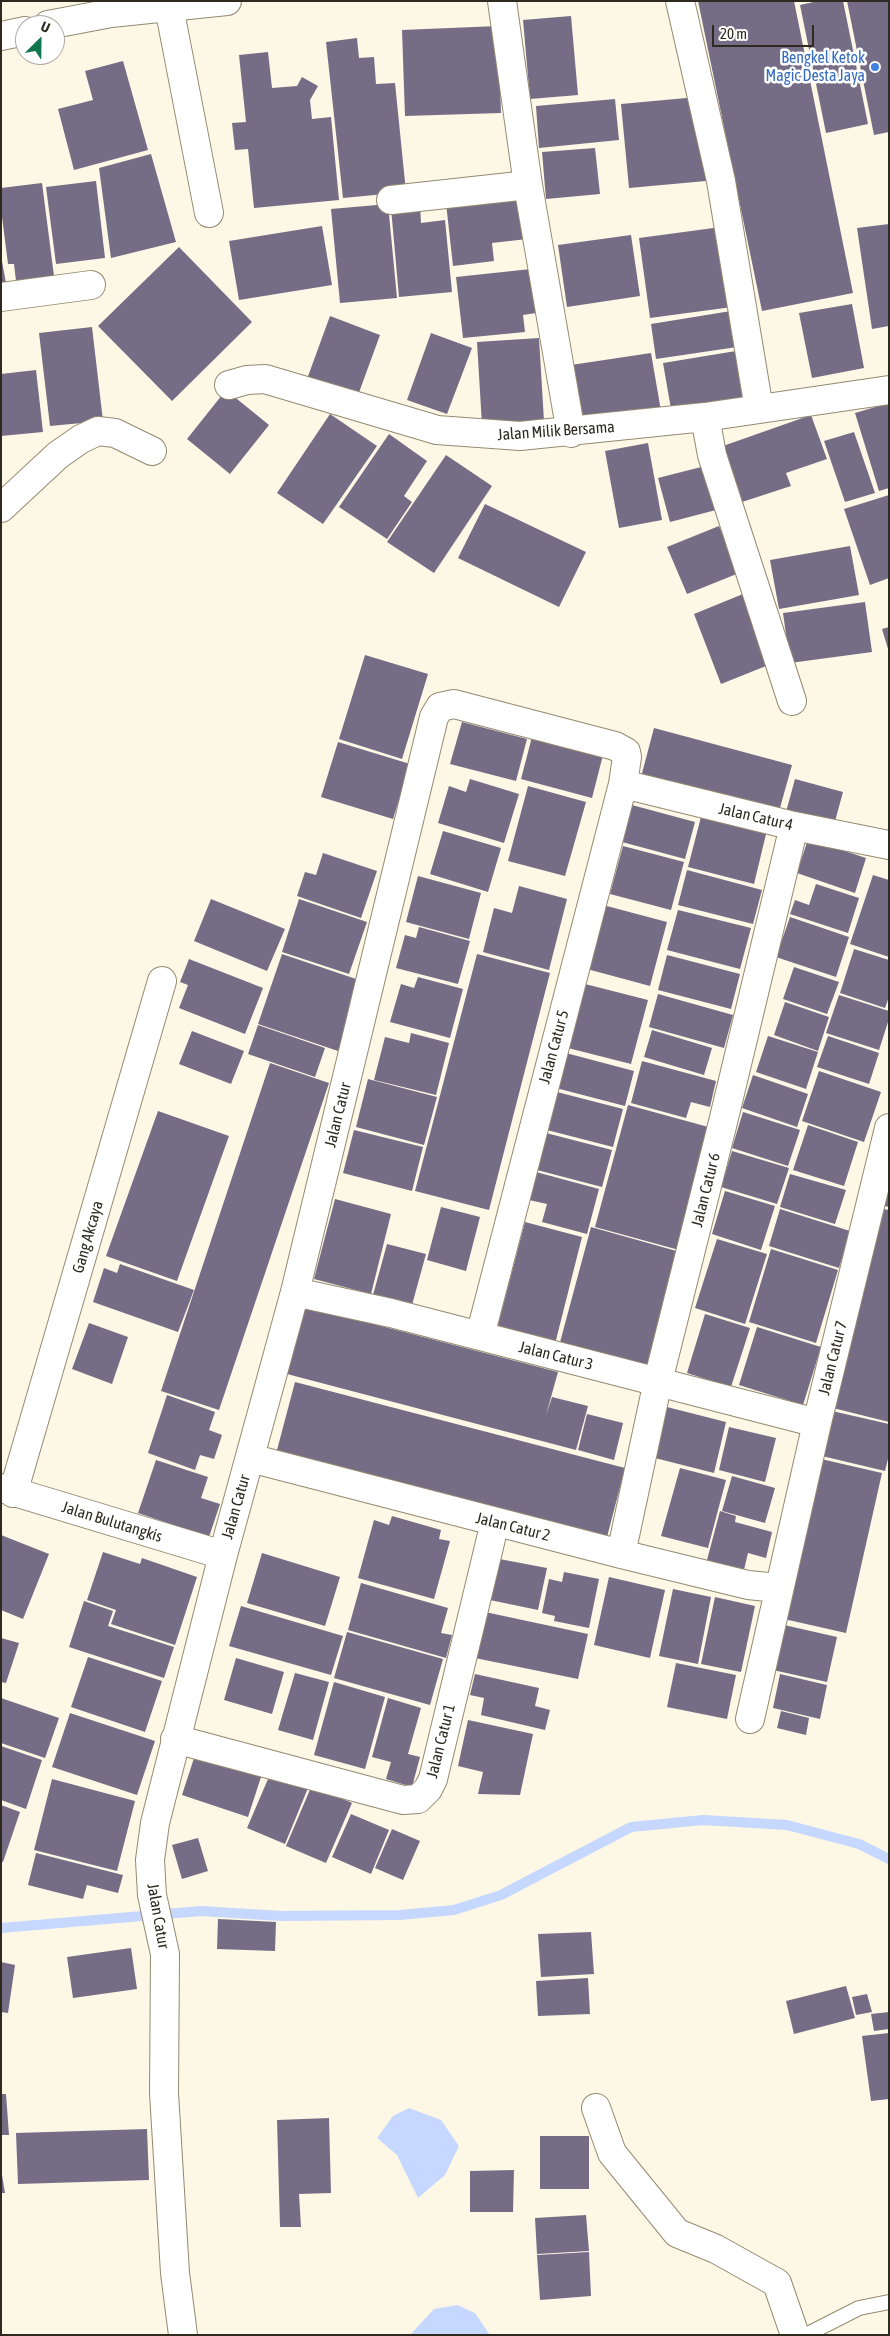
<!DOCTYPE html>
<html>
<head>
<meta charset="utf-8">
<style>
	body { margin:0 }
	#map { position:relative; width:890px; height:2336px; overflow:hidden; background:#fdf7e6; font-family:"Asap Condensed",sans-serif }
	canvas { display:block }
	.frame { position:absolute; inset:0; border:2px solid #2e2a1f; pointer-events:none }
	.north { position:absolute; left:15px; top:15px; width:50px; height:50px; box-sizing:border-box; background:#fff; border:1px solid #abaaa5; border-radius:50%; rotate:23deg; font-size:14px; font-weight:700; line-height:20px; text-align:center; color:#2e2a1f }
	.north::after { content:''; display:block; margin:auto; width:18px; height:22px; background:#11764e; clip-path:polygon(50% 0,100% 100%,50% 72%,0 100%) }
	.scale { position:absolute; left:712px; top:25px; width:102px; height:22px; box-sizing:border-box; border:2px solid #2e2a1f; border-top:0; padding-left:6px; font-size:15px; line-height:18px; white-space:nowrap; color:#2e2a1f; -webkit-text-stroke:4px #fff; paint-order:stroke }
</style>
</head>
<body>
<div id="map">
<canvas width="890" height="2336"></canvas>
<div class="frame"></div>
<div class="north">U</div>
<div class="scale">20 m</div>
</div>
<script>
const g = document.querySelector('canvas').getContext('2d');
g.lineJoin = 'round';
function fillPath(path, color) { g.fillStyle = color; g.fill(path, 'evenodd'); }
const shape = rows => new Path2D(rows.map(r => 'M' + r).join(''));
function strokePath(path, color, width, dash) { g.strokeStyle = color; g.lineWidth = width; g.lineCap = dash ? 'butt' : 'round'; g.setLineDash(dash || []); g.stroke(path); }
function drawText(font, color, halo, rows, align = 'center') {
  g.font = font + ' "Asap Condensed",sans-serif'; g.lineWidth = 5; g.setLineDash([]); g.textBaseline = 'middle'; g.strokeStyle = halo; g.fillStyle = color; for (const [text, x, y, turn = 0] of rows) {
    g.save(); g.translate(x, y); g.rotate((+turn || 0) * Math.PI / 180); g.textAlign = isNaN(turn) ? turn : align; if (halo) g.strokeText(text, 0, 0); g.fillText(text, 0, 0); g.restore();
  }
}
const water = shape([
	[409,2108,441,2120,459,2146,445,2175,418,2198,397,2155,377,2138,393,2116],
	[457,2305,475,2313,490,2335,410,2335,434,2309]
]);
const stream = shape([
	[1,1928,201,1911,281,1916,400,1915,454,1910,501,1895,631,1827,703,1820,787,1825,859,1844,889,1859]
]);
const building = shape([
	[698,1,794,1,853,293,762,311],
	[818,1,843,1,868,124,826,133,800,5],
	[847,1,889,1,889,132,874,135],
	[571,16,578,95,530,99,523,20],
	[498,26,501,113,405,116,402,30],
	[357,38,359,58,374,57,376,84,395,83,406,192,343,198,326,42],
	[268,52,272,88,297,86,302,77,318,86,310,100,312,119,331,117,339,200,254,208,248,149,235,150,232,123,246,122,239,55],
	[123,61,148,150,74,170,58,109,93,100,85,71],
	[697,97,706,181,629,188,621,104],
	[615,99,619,140,539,148,536,106],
	[595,148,600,194,546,199,542,152],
	[151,154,176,242,111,258,99,168],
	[96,181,105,258,56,264,46,187],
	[42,183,54,276,16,281,14,264,8,264,1,209,1,188],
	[522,195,527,239,492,243,494,261,453,266,446,203],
	[388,204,397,298,340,303,331,209],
	[420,205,421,223,445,220,452,292,399,297,391,208],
	[889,224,889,326,872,329,857,228],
	[322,226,332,285,239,300,229,241],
	[721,227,732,307,650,318,639,238],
	[631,235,640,296,567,307,558,245],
	[179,247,252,322,172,401,98,326],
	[1,256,6,283,1,283],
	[531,269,536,313,523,315,525,332,463,338,456,277],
	[852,304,864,368,812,378,799,313],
	[731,311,737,347,656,359,651,324],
	[330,316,380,335,357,398,307,379],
	[92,327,103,421,50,426,39,333],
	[431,333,472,348,447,414,407,400],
	[539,338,544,421,482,425,477,342],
	[736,351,744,397,671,409,663,363],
	[651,353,661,411,580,423,571,365],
	[36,370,43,432,1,436,1,374],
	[226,390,269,425,230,474,187,439],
	[889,403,889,488,879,491,855,413],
	[330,414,377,446,323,524,277,493],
	[811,415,827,459,786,473,791,486,742,502,723,446],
	[854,432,875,493,845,502,824,441],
	[389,434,427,461,404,496,412,502,387,539,339,507],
	[648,443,662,520,619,528,605,451],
	[446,455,492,486,434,573,387,542],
	[705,466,716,510,670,522,658,478],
	[889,495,889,578,870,585,844,509],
	[485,504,586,552,559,607,458,558],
	[719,526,739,573,687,594,667,547],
	[850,546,859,595,779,609,770,560],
	[743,594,771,664,721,684,694,614],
	[865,602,872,652,790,663,783,613],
	[889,627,889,649,888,649,882,629],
	[365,655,428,674,402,759,339,739],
	[462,722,527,739,516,781,450,764],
	[654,728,792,765,778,815,641,777],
	[533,733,604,751,592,798,521,779],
	[338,742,410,764,393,819,321,797],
	[470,779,519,794,504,843,438,823,449,786,466,792],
	[795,779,843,792,834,825,786,812],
	[528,786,586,802,565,876,508,861],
	[632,805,695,822,685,859,622,842],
	[702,813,767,830,754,884,688,867],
	[443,831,501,848,488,892,430,874],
	[808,839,866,858,855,893,797,873],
	[623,846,684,862,671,910,610,894],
	[323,853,377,871,361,918,297,896,305,872,316,875],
	[687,870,762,890,753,924,678,905],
	[873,875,889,880,889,957,850,944],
	[418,876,481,893,469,939,406,922],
	[816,884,859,898,848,933,790,914,795,900,809,905],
	[519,886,567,899,549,970,483,952,494,908,512,913],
	[211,899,285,929,267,971,194,941],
	[299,899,367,922,349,974,282,952],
	[603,905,667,922,650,986,587,969],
	[678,910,751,928,740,969,667,950],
	[790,917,849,937,836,977,776,957],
	[419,927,470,941,458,984,396,968,405,935,416,938],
	[854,949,889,960,889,997,885,1008,840,993],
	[282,954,362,981,338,1051,258,1024],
	[477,954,550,973,489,1210,415,1191],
	[667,955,740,974,731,1009,658,990],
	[189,959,263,988,245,1034,179,1008,188,985,180,982],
	[794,967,839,982,827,1014,783,999],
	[418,977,463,989,450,1038,390,1022,401,984,414,988],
	[585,984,648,1000,631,1064,568,1048],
	[658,994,733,1015,724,1048,649,1027],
	[839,995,889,1011,889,1019,879,1050,826,1033],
	[785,1002,829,1017,818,1051,774,1035],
	[258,1025,325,1048,315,1077,248,1054],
	[652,1030,712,1048,704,1075,644,1057],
	[192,1031,244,1051,231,1084,179,1064],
	[411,1033,449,1043,436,1095,374,1080,385,1037,409,1043],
	[768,1036,818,1052,806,1089,756,1072],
	[828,1036,879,1053,869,1084,817,1067],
	[566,1053,634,1071,625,1106,556,1088],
	[642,1061,716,1081,710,1107,691,1102,686,1118,631,1103],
	[270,1063,329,1083,219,1410,161,1391],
	[819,1071,881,1092,864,1142,802,1121],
	[753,1075,808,1094,797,1127,742,1108],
	[368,1079,437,1097,424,1145,356,1127],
	[557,1092,623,1109,613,1147,547,1130],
	[628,1105,712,1128,679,1250,595,1227],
	[158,1111,229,1136,177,1281,106,1256],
	[743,1112,800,1130,788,1166,732,1148],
	[808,1125,858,1142,844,1186,793,1170],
	[354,1130,423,1147,412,1191,343,1173],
	[546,1133,612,1150,602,1187,537,1170],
	[732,1151,789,1168,777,1204,721,1187],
	[889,1171,889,1207,880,1205],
	[536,1172,599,1189,587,1234,542,1222,547,1204,529,1200],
	[790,1174,846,1190,835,1224,780,1207],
	[725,1191,775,1206,761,1250,712,1234],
	[335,1199,391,1214,371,1294,314,1279],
	[441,1207,480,1217,466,1271,427,1260],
	[878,1208,889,1210,889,1422,833,1408],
	[780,1209,850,1231,839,1268,769,1246],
	[525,1222,582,1237,555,1344,497,1329],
	[591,1227,680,1252,648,1370,559,1346],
	[717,1239,767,1254,745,1324,695,1308],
	[387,1244,426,1254,412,1305,373,1295],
	[771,1249,838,1270,816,1343,749,1322],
	[120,1264,194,1290,178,1332,93,1302,104,1268,117,1273],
	[304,1306,558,1372,546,1415,552,1397,588,1406,576,1450,287,1374],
	[705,1314,750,1328,731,1387,687,1373],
	[89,1323,128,1337,112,1384,72,1369],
	[757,1327,821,1347,803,1405,739,1385],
	[295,1382,625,1468,607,1537,277,1450],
	[167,1395,215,1412,209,1430,222,1435,214,1459,200,1455,195,1470,148,1453],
	[663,1406,726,1422,714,1473,651,1457],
	[832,1411,889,1424,889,1455,885,1471,822,1456],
	[587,1414,623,1423,614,1460,578,1450],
	[729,1427,776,1438,765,1482,719,1470],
	[821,1459,882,1473,846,1633,784,1619],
	[156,1460,208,1477,201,1498,220,1504,209,1537,138,1513],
	[680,1468,726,1480,708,1548,661,1536],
	[732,1476,775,1488,765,1523,722,1511],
	[720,1511,736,1516,735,1522,772,1532,766,1558,748,1553,744,1570,707,1560],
	[392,1516,441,1530,439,1539,450,1541,434,1599,358,1578,374,1520,389,1525],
	[1,1535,49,1554,23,1619,1,1610],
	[103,1552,140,1564,142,1558,197,1577,175,1645,111,1624,116,1610,87,1600],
	[262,1553,340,1577,325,1626,247,1603],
	[494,1558,547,1568,538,1610,485,1599],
	[564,1572,599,1579,589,1628,554,1621,555,1616,542,1613,549,1579,562,1582],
	[609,1577,665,1590,650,1658,594,1645],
	[361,1583,448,1608,441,1633,452,1635,446,1658,348,1630],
	[673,1589,711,1597,698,1664,659,1656],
	[715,1597,755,1606,741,1672,701,1664],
	[84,1601,113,1611,108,1626,174,1647,164,1678,69,1647],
	[241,1606,343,1636,331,1675,229,1646],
	[485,1612,588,1634,578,1679,475,1658],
	[784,1625,837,1637,827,1682,773,1670],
	[347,1632,443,1659,430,1705,334,1678],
	[1,1638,19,1643,6,1683,1,1682],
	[88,1657,162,1681,145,1732,71,1707],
	[236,1658,284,1672,272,1714,224,1700],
	[676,1663,736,1675,727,1719,667,1707],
	[295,1673,329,1682,313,1740,278,1730],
	[475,1674,539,1688,535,1706,550,1710,545,1730,481,1715,484,1698,470,1695],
	[780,1674,827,1685,820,1719,773,1708],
	[334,1682,385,1697,365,1769,314,1755],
	[1,1698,59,1718,45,1758,1,1743],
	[388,1698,421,1708,408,1754,420,1757,412,1787,386,1779,391,1762,372,1757],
	[781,1711,809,1718,806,1735,777,1728],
	[70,1713,155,1741,137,1795,52,1767],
	[468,1720,533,1734,520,1795,478,1794,483,1772,458,1766],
	[1,1746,42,1760,26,1809,1,1800],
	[196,1752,262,1774,248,1817,182,1795],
	[271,1772,308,1788,285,1844,247,1828],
	[52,1779,135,1801,117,1871,34,1850],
	[312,1785,352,1803,326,1863,286,1846],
	[1,1805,20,1812,3,1862,1,1862],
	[351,1814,389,1830,371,1874,332,1857],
	[392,1829,420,1841,403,1880,375,1868],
	[198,1838,208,1871,182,1879,172,1845],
	[36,1853,123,1875,118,1893,87,1885,83,1899,28,1885],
	[218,1919,276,1922,275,1951,217,1949],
	[591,1932,594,1974,541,1977,538,1934],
	[131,1948,137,1989,73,1998,67,1957],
	[1,1962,15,1965,8,2013,1,2012],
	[588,1978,590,2014,538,2016,536,1981],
	[846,1986,855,2018,794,2034,786,2001],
	[867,1994,872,2012,856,2015,852,1997],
	[889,2012,889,2029,874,2031,871,2014],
	[889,2033,889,2099,871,2101,862,2036],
	[1,2094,6,2094,9,2135,1,2135],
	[329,2118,331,2193,299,2194,301,2227,280,2227,277,2120],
	[147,2129,149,2180,18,2184,16,2133],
	[540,2136,589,2136,589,2189,540,2189],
	[1,2169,5,2193,1,2193],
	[514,2170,513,2212,470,2212,470,2171],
	[586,2215,589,2251,537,2254,535,2218],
	[589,2252,591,2296,540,2300,537,2255]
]);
const lane = shape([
	[806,2335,859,2308,889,2302]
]);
const street = shape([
	[502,1,528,185,571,433],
	[680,1,721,181,759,409],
	[169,7,209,213],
	[48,25,111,13,227,1],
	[1,36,25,31],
	[391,200,528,185],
	[1,297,91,285],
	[229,385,247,380,265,379,437,430,520,436,705,417,889,390],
	[705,417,712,455,792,701],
	[1,508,58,455,81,439,98,431,115,433,152,451],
	[623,784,794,826,889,845],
	[295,1292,391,1313,817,1423],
	[250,1458,621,1554,748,1585,778,1588],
	[1,1488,223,1555],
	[13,1493,162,981],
	[621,1554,658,1381,724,1118,794,826],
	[750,1719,817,1423,889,1128],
	[175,1739,403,1800,418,1799,428,1789,433,1779,495,1522],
	[596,2108,612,2153,677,2233,716,2249,777,2283,795,2335],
	[183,2335,175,2273,164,2093,165,1954,152,1895,150,1860,155,1823,223,1555,295,1292,434,717,440,707,454,704,615,746,626,752,627,757,623,784,480,1336]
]);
const markers = [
	[875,67,5,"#3f7fe0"]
];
const shopNames = [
	["Bengkel Ketok",865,58],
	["Magic Desta Jaya",865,76]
];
const streetNames = [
	["Jalan Milik Bersama",556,431,-4],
	["Jalan Catur 4",756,817,13],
	["Jalan Catur 5",554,1047,-75],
	["Jalan Catur",338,1115,-76],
	["Jalan Catur 6",706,1190,-76],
	["Gang Akcaya",88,1237,-74],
	["Jalan Catur 3",556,1356,14],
	["Jalan Catur 7",833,1358,-76],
	["Jalan Catur",236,1507,-74],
	["Jalan Bulutangkis",112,1522,17],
	["Jalan Catur 2",513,1527,14],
	["Jalan Catur 1",441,1741,-76],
	["Jalan Catur",158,1916,80]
];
fillPath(water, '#c6d8ff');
strokePath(stream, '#c6d8ff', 10);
fillPath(building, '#756d85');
strokePath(lane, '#948a71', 16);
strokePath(street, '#948a71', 30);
strokePath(lane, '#fff', 14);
strokePath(street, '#fff', 28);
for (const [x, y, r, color] of markers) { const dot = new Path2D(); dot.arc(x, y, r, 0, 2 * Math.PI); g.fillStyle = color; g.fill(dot); strokePath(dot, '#fff', 2); }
drawText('16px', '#366cbe', '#fff', shopNames, 'right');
drawText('16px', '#2e2a1f', '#fff', streetNames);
</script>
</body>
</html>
